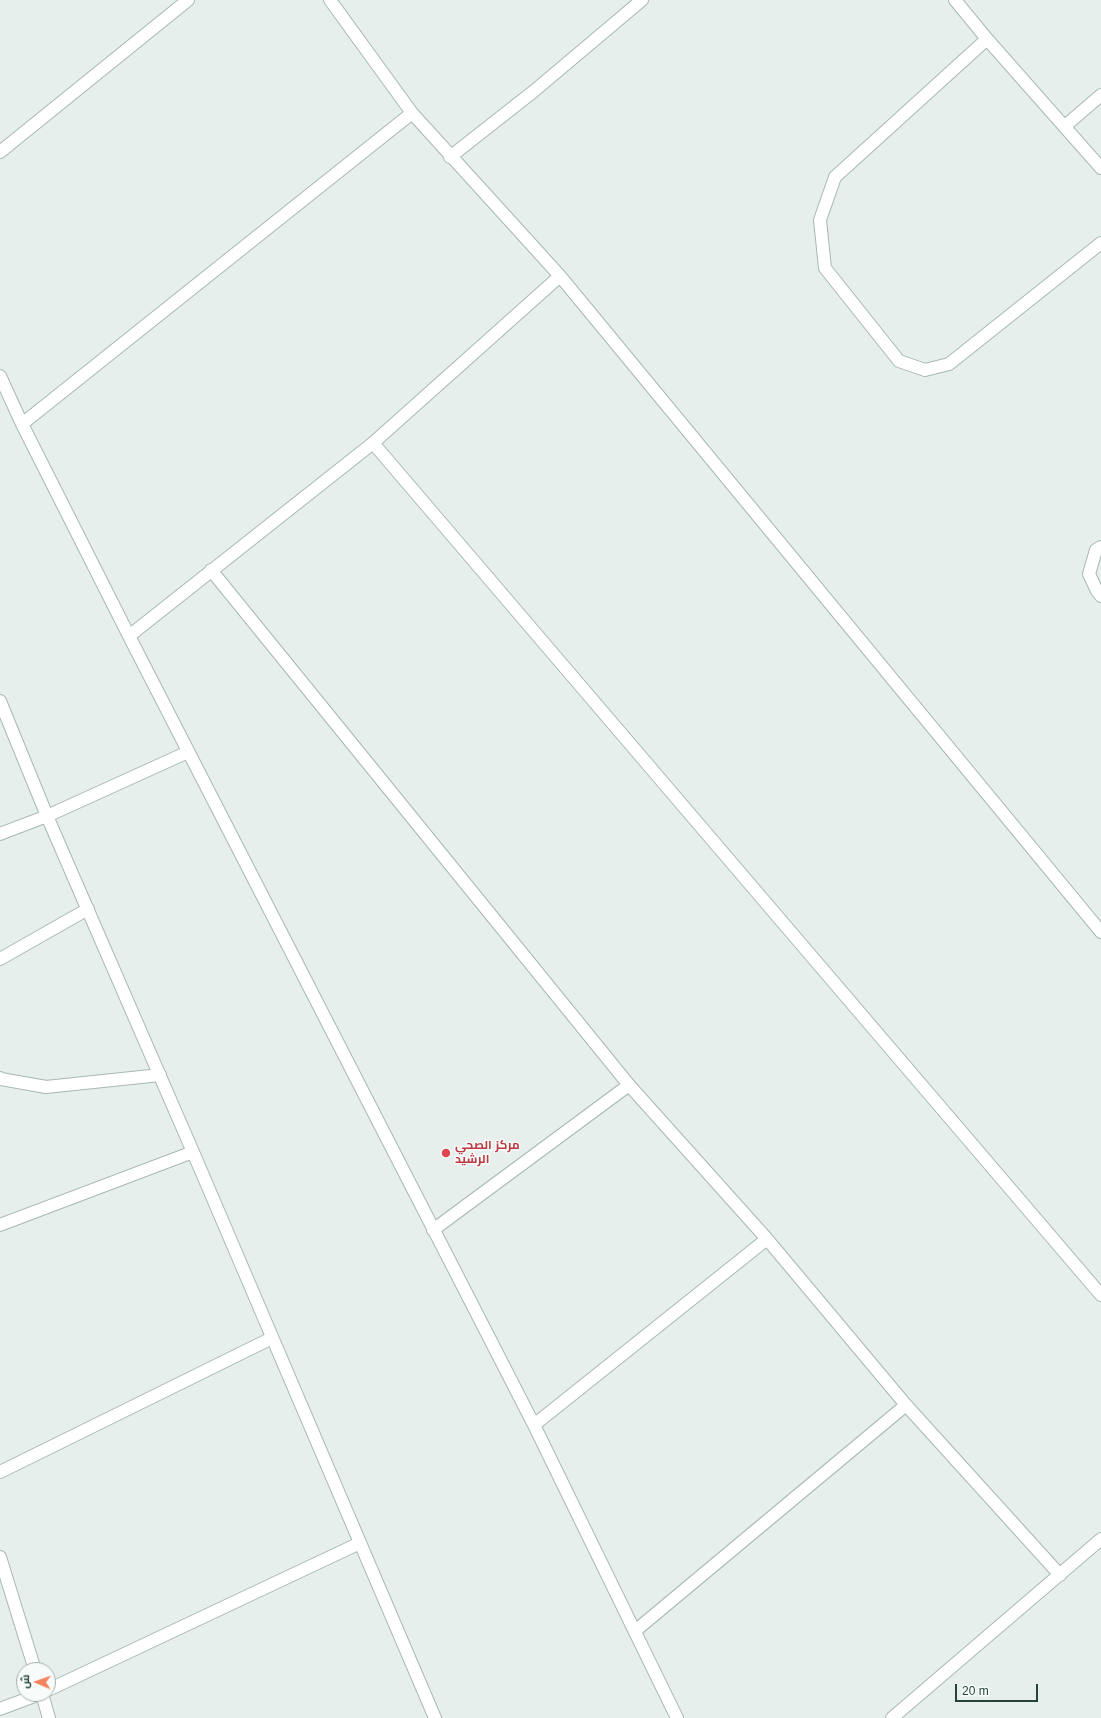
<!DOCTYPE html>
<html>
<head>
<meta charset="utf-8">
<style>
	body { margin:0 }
	#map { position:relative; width:1101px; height:1718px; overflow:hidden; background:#e6efeb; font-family:Arial,Cairo,sans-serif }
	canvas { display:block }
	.north { position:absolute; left:16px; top:1662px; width:40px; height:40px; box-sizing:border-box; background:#f7fbf9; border:1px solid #a3b1ad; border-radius:50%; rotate:272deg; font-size:11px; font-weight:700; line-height:16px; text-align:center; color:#24423a }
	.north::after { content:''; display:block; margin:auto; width:14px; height:18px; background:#f4845f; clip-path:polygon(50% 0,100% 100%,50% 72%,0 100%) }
	.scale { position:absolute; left:955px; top:1684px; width:83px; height:18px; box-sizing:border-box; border:2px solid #24423a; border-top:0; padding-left:5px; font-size:12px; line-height:14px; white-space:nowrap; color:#24423a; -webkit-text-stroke:3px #f7fbf9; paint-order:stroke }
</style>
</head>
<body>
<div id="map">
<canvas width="1101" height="1718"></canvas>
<div class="north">ش</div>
<div class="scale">20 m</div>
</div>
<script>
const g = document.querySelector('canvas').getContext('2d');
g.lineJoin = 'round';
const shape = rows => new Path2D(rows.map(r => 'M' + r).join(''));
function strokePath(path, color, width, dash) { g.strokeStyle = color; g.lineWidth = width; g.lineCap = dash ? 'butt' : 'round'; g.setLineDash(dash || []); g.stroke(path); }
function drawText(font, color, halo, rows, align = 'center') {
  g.font = font + ' Arial,Cairo,sans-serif'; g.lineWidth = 3; g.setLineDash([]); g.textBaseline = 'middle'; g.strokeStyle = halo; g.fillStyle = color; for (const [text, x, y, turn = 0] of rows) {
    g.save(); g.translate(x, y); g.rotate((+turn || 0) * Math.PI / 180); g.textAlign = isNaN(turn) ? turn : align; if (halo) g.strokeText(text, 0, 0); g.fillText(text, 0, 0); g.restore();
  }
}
const lane = shape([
	[0,959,88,909],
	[0,1078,1,1079,46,1087,160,1075]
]);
const street = shape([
	[330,0,412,113,560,276,1101,932],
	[955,0,987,39,1101,168],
	[987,39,835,177,820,220,825,268,899,361,925,370,949,364,1101,243],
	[1065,126,1101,95],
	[0,152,188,0],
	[450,157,534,91,642,0],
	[0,376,22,424,129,636,534,1425,677,1718],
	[22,424,412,113],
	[373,443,1101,1295],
	[1101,547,1096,550,1089,574,1097,591,1101,596],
	[211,570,629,1085,767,1239,906,1405,1060,1575],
	[129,636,373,443,560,276],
	[0,701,47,816,193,1152,435,1718],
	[0,834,47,816,188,752],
	[0,1225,193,1152],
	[433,1230,629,1085],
	[534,1425,767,1239],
	[0,1472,272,1338],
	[0,1557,35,1670],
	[635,1631,906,1405],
	[48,1690,360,1543],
	[42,1694,49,1718],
	[0,1709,40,1694],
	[892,1718,1101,1539]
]);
const markers = [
	[446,1153,5,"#e0444e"]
];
const healthNames = [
	["مركز الصحي",455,1146],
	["الرشيد",455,1160]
];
strokePath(lane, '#a8b8b2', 14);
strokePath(street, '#a8b8b2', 14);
strokePath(lane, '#fff', 12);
strokePath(street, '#fff', 12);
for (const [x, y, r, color] of markers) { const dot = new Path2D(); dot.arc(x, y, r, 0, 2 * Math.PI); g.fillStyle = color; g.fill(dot); strokePath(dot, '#f7fbf9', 1.5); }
drawText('bold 12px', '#be3a42', '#f7fbf9', healthNames, 'left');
</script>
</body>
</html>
